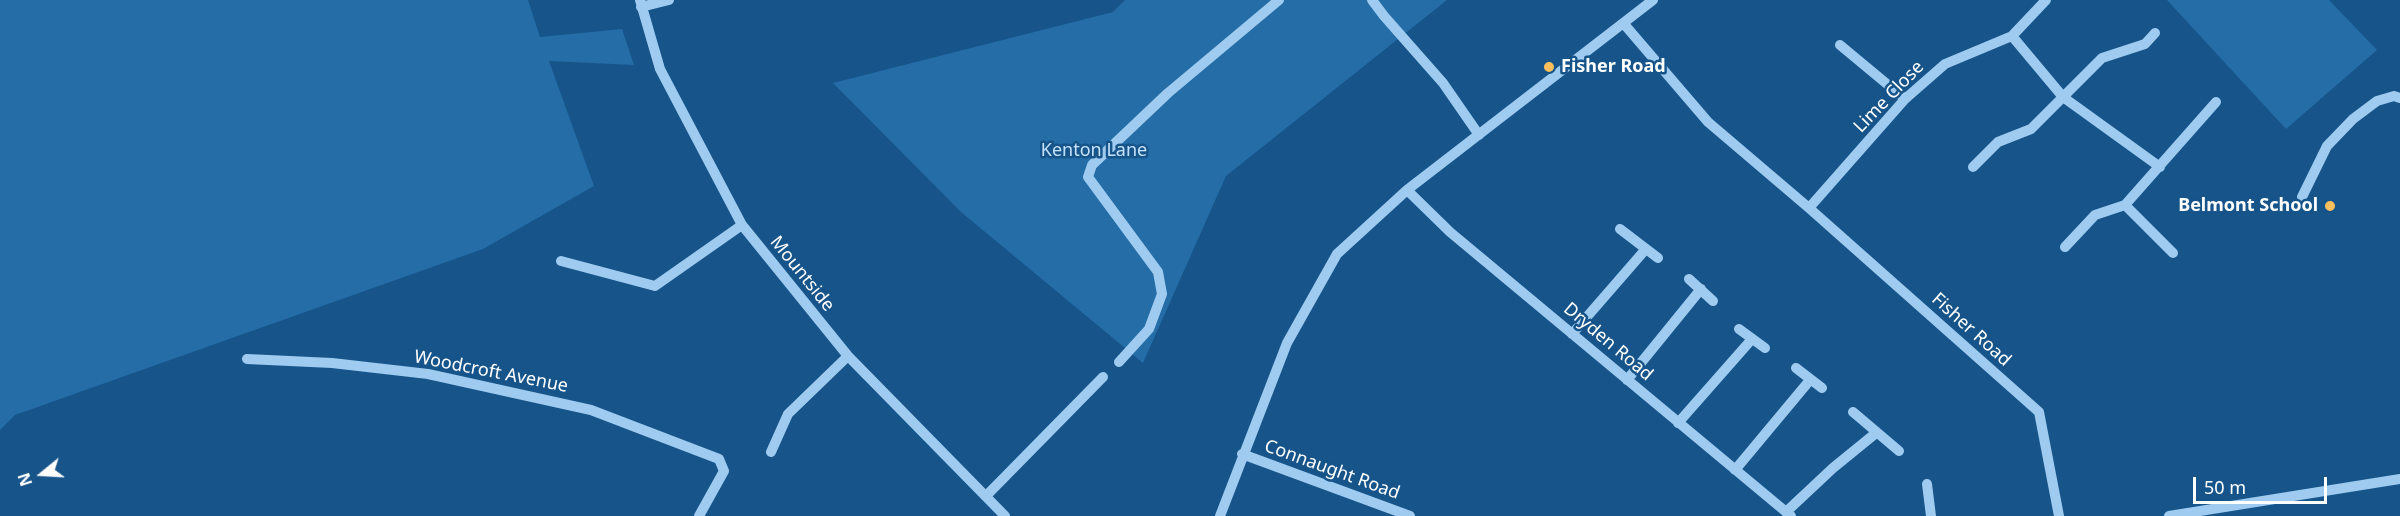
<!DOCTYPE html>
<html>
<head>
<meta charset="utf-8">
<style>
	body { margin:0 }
	#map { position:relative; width:2400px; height:516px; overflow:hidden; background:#16548a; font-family:"Noto Sans",sans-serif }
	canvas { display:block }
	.north { position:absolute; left:12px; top:444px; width:60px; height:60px; -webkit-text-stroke:4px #16548a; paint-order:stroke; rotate:252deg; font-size:16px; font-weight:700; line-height:24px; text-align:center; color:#fff }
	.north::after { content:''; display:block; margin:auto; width:21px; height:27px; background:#fff; clip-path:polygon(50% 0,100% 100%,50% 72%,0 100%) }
	.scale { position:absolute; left:2193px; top:477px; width:134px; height:27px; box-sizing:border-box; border:3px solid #fff; border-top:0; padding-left:8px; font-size:18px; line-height:21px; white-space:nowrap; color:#fff; -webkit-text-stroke:4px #16548a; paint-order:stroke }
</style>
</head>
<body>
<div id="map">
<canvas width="2400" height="516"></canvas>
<div class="north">N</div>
<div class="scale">50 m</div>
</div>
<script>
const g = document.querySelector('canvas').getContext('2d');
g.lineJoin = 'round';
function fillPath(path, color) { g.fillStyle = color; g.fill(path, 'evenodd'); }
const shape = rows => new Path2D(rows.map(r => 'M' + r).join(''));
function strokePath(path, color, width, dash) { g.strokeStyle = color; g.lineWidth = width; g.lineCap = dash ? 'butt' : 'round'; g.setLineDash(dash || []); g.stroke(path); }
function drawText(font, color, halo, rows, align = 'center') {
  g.font = font + ' "Noto Sans",sans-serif'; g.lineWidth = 5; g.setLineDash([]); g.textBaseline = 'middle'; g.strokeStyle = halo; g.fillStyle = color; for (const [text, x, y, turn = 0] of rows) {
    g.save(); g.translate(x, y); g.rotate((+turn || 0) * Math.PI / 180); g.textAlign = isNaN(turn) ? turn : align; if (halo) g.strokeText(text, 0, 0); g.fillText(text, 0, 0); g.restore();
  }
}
const green = shape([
	[0,0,528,0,540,37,622,29,634,65,549,61,594,186,483,249,15,415,0,430],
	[1125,0,1447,0,1226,176,1143,363,961,212,833,83,1113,12],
	[2167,0,2329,0,2377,50,2286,129]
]);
const minor = shape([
	[640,0,660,69,742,225,848,356,1005,516],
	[1372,0,1384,16,1443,83,1479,135],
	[641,7,669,0],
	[1624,24,1708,122,1809,208,2039,412,2059,516],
	[2012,36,2063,97,2160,167],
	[1840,45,1905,99],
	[1973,167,1998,142,2031,129,2102,58,2145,44,2155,33],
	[1407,190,1450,232,1791,516],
	[2302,197,2327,146,2353,119,2377,101,2394,96,2400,98],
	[2125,205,2173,253],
	[1809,208,1905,99,1945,64,2012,36,2046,0],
	[1620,229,1658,258],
	[2065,247,2095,215,2125,205,2216,102],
	[561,261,655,286,742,225],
	[1689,279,1713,301],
	[1739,329,1765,348],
	[1572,334,1645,250],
	[247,359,332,363,428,374,591,410,719,459,724,471,699,516],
	[1119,362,1149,329,1162,294,1158,272,1088,177,1092,165,1168,93,1279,0],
	[1796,368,1822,388],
	[1627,380,1701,289],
	[1853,412,1899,451],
	[1678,423,1752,339],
	[771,452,788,414,848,356],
	[1242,454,1410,516],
	[1735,470,1810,380],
	[1927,484,1931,516],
	[986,496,1103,377],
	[1786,512,1833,468,1876,433],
	[1220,516,1287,343,1337,254,1407,190,1653,0],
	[2169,516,2400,479]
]);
const markers = [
	[1549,67,6,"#ffbf5c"],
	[2330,206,6,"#ffbf5c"]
];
const poiNames = [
	["Fisher Road",1561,67],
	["Belmont School",2318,206,"right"]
];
const streetNames = [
	["Lime Close",1889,97,-46],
	["Mountside",802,274,51],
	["Fisher Road",1971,330,42],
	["Dryden Road",1608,342,40],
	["Woodcroft Avenue",491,372,11],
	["Connaught Road",1332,470,20]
];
const parkNames = [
	["Kenton Lane",1094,151]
];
fillPath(green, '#256da7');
strokePath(minor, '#9ecbef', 10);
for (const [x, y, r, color] of markers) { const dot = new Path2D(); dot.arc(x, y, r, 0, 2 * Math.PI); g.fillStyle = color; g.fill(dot); strokePath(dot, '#16548a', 2); }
drawText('bold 18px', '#fff', '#16548a', poiNames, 'left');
drawText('18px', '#fff', '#16548a', streetNames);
drawText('18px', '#c4e2fb', '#16548a', parkNames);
</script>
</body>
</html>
